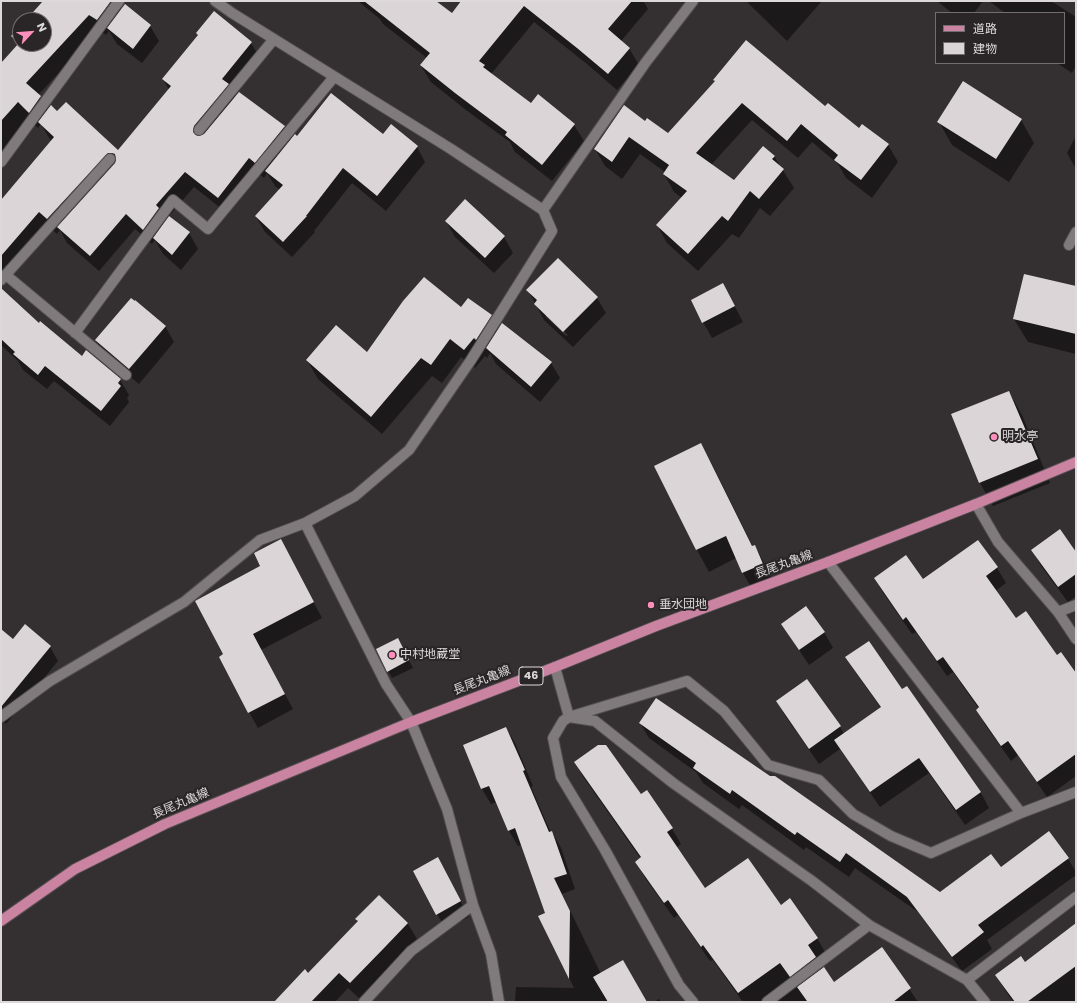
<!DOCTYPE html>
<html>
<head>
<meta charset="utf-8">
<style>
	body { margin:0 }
	#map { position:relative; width:1077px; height:1003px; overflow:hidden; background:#342f31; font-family:Poppins,"Noto Sans JP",sans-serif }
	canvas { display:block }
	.frame { position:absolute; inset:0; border:2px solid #ddd9da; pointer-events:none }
	.legend { position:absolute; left:935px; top:12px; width:130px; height:52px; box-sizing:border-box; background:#2a2527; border:1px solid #726d6f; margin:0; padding:5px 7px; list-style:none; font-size:12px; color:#ddd9da }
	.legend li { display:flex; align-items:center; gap:8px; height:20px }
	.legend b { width:20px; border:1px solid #726d6f }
	.north { position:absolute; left:12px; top:12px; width:40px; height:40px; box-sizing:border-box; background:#2a2527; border:1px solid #726d6f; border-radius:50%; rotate:64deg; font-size:11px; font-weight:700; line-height:16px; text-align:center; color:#ddd9da }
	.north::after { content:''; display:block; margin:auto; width:14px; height:18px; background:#fe8ebc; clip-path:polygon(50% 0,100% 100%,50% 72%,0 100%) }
</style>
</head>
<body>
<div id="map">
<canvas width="1077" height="1003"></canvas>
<div class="frame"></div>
<ul class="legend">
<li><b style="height:5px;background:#ca83a0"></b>道路</li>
<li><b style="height:11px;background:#dbd5d7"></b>建物</li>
</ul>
<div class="north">N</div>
</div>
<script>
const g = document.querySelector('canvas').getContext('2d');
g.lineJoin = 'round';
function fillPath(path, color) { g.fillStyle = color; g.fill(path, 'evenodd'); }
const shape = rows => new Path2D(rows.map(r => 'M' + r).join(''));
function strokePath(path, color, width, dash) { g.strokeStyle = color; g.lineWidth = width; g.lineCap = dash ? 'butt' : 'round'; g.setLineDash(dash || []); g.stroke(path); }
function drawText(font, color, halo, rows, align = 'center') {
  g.font = font + ' Poppins,"Noto Sans JP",sans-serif'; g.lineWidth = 4; g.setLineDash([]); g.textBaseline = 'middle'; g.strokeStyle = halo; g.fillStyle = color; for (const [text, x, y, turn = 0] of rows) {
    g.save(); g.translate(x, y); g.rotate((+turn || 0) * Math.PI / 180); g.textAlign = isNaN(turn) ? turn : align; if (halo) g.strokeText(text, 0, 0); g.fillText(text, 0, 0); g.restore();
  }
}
const shadow = shape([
	[44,1,116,1,121,10,150,26,159,41,142,63,117,44,109,31,106,35,99,30,38,95,48,110,57,113,118,152,169,90,163,79,251,43,260,58,232,92,235,98,284,127,292,140,297,137,383,136,417,147,425,162,386,211,352,183,314,231,315,232,292,257,265,232,256,217,280,190,275,186,267,173,264,178,258,173,227,213,194,187,169,216,189,233,198,249,181,270,163,254,155,240,152,244,135,229,99,271,67,243,60,230,57,234,49,227,1,281,1,201,52,141,49,138,41,124,38,128,28,119,1,153,1,64,18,46,12,36,20,28,20,44,44,44,44,20,27,20],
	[358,1,435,1,452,15,463,1,645,1,644,2,648,9,621,41,629,48,639,65,617,90,587,64,534,22,491,74,531,104,574,125,584,141,552,181,515,152,510,142,466,110,431,82,421,66,427,58,383,24,380,19],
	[746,1,822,1,787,41],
	[937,1,983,1,974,13,952,13],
	[989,1,1051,1,1076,17,1076,66,1072,73,1057,63,1064,63,1064,13,1005,13],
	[716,81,825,108,859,130,888,145,898,162,872,198,846,178,838,164,812,142,798,158,752,120,711,165,734,181,774,156,794,188,770,216,760,208,739,238,732,234,698,271,667,243,657,225,682,198,674,192,664,174,665,172,640,154,622,179,605,166,595,149,645,122,668,134],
	[1021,120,1034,143,1009,182,952,145,939,122],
	[1076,136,1076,169,1067,153],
	[465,201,504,237,513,253,494,273,455,237,446,221],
	[723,284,743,322,712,338,703,322],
	[1076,287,1076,354,1028,342,1014,319],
	[1,289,39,324,82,357,120,380,129,395,127,398,129,402,110,426,54,381,47,389,23,370,18,361,1,345],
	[528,290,597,298,606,313,573,347,544,320],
	[546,314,568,335,566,336,546,317],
	[461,309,491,316,499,330,551,363,560,378,540,402,496,364,490,353,487,358,485,356,475,368,461,357,442,383,432,376,382,434,318,379,307,360,367,354],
	[165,326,174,342,139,384,105,356,96,341],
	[1009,392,1022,415,1050,483,993,506,980,483,952,415],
	[701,444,713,466,753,547,755,546,767,568,775,586,755,594,743,573,736,558,709,572,697,550,655,466],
	[978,541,997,568,1006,583,995,591,1015,619,1057,656,1076,675,1076,776,1047,797,1018,755,1011,761,986,726,977,710,979,709,953,672,947,676,916,632,912,634,884,594,875,579,923,581],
	[1033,550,1076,554,1076,596,1068,602,1041,566],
	[289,556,322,618,261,650,293,709,258,728,249,712,224,655],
	[782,624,824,632,833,648,809,665],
	[1,631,13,640,50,647,58,661,6,724,1,720],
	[402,647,413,668,392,678,388,671],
	[847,658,902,691,907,687,981,793,989,808,965,825,929,773,880,807,840,749,819,764,786,717,777,701,840,727,844,734,881,708,856,673],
	[640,723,940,893,1001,869,1068,859,1076,872,1076,875,987,940,992,949,962,971,918,912,855,868,849,877,806,847,804,850,742,805,739,809,703,783,696,772,649,738],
	[506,728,515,743,533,786,531,787,551,833,552,832,561,848,575,889,562,894,601,974,646,1002,515,1002,516,987,574,988,539,916,546,913,522,845,518,846,509,831,497,802,491,804,482,789,464,746],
	[575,762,641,796,672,829,681,844,676,848,705,889,780,907,817,938,826,954,817,960,823,969,834,983,882,948,918,1002,743,1002,713,960,710,961,678,915,674,918,645,878,636,862,641,859,584,778],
	[446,874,469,917,446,929,437,914],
	[379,896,408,924,417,939,359,998,348,988,335,1002,275,1002,308,974,358,922,357,919],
	[1076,934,1076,1002,1013,1002,996,976,1025,964],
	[659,999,661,1002,654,1002]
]);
const building = shape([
	[43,1,111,1,97,20,89,15,26,83,41,96,29,113,18,102,1,121,1,63,19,43,11,36,20,26,20,44,44,44,44,20,26,20],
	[364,1,436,1,452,13,461,1,632,1,608,29,630,48,608,74,577,48,524,6,479,61,485,65,483,67,531,103,538,94,575,124,542,165,505,135,507,132,455,93,420,65,430,53],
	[125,4,151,25,133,49,107,28],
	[214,11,252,42,222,79,229,84,194,126,193,132,198,136,204,134,239,92,285,126,255,163,249,158,218,198,185,172,156,205,159,208,143,230,126,214,90,256,57,227,115,163,116,160,115,154,112,153,108,153,47,219,39,212,1,256,1,200,54,137,38,122,51,105,57,111,66,102,118,150,171,86,162,79,198,35,196,33],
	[746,40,825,106,828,103,859,128,862,124,889,144,861,180,834,160,838,155,801,124,787,141,742,103,696,153,734,180,763,146,775,156,772,159,784,169,759,199,750,191,728,221,722,216,688,254,656,225,687,191,663,174,669,165,629,137,612,162,594,149,624,105,645,121,647,118,668,133,715,81,713,80],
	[963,81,1022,119,996,159,937,122],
	[331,93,383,134,391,124,418,146,377,196,343,168,306,216,307,216,283,242,255,216,283,185,265,171,295,134,297,136],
	[465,199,505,236,485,258,445,221],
	[169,216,190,232,172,255,153,238],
	[558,258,598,297,563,332,534,304,537,300,526,290],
	[1024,274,1076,286,1076,334,1013,319],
	[424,277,461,307,468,298,492,315,476,340,474,338,464,350,450,339,431,365,421,358,371,417,306,360,336,325,367,352,403,301],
	[723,283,735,306,702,323,691,300],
	[1,288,39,323,40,321,82,356,86,350,121,379,118,383,121,386,101,411,45,366,38,375,13,354,15,352,1,339],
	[131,298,135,301,135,300,166,326,129,369,95,340],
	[502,323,552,362,531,387,486,348],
	[1009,391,1038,459,979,483,951,414],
	[701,443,752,546,755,545,763,564,742,573,726,536,696,550,654,466],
	[1060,529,1076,552,1076,574,1058,587,1031,550],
	[281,539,314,602,253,634,285,694,248,713,219,657,223,654,195,601,260,566,254,553],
	[978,540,998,567,986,576,1016,618,1026,611,1057,655,1061,652,1076,673,1076,754,1037,782,1008,741,1001,746,976,710,979,707,943,657,937,661,906,617,903,620,874,578,906,555,923,579],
	[806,606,825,632,799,650,781,624],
	[25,624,51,646,1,707,1,629,13,639],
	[398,638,409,660,387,672,376,649],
	[869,641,902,689,907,686,981,792,956,810,919,758,870,792,834,740,881,707,845,657],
	[807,679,841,726,809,749,776,701],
	[656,698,770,776,775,776,940,892,991,854,1001,867,1049,831,1069,858,978,925,984,932,952,957,907,897,846,853,840,862,797,832,795,835,732,790,730,794,693,768,696,763,639,723],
	[506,727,525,770,523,771,549,832,552,831,567,874,554,878,570,911,569,979,538,916,545,913,515,828,508,831,489,786,481,789,463,745],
	[598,745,606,745,641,794,647,790,673,828,667,832,705,888,748,858,781,905,790,898,818,938,808,945,816,957,790,977,780,963,738,993,703,945,701,947,668,900,664,903,635,862,641,857,574,762],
	[438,857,461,901,436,915,413,871],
	[379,895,408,923,385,947,350,983,339,973,311,1002,274,1002,305,969,308,973,358,921,355,919],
	[1076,923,1076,966,1027,1002,1015,1002,995,975,1021,956,1025,962],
	[882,947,911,988,893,1002,805,1002,807,1001,797,987,824,967,834,982],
	[623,960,647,1002,608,1002,593,977]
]);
const minor = shape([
	[199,130,274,39],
	[1,162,119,1],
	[543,210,646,62,693,1],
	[1069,245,1076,232],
	[6,275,126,375],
	[1,280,110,159],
	[75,333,173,200,208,229,334,77],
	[976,504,998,542,1058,612,1076,639],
	[305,523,386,684,411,722,447,809,473,905,491,954,499,1002],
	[828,562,1021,813],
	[1058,612,1076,605],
	[555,667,569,717,595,721,673,783,812,881,869,925,967,980,985,1002],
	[1,717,50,681,184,602,260,540,305,523,355,496,409,450,471,360,552,231,543,210,451,149,232,13,215,1],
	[967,980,1076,897],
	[364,1002,411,951,473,905],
	[693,1002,679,985,605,850,561,777,553,738,563,721,569,717,687,681,724,711,768,765,819,780,853,814,891,836,931,853,1021,813,1076,792],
	[767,1002,869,925]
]);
const major = shape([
	[1,921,75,869,165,824,411,722,555,667,656,626,828,562,976,504,1076,462]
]);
const markers = [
	[994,437,4,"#fe8ebc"],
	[651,605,4,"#fe8ebc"],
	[392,655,4,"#fe8ebc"]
];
const shields = [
	[531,676,24]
];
const shieldNames = [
	["46",531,676]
];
const poiNames = [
	["明水亭",1002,437],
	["垂水団地",659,605],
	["中村地蔵堂",400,655]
];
const streetNames = [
	["長尾丸亀線",784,565,-20],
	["長尾丸亀線",482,681,-21],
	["長尾丸亀線",181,804,-23]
];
fillPath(shadow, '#0007');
fillPath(building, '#dbd5d7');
strokePath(minor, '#524d4f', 12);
strokePath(major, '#524d4f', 12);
strokePath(minor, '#807a7c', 10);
strokePath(major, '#ca83a0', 10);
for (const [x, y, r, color] of markers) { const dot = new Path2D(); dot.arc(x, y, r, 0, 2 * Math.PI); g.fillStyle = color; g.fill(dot); strokePath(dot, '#2a2527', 1.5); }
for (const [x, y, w] of shields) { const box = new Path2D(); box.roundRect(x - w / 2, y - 9, w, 18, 3); g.fillStyle = '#2a2527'; g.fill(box); strokePath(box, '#ddd9da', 1); }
drawText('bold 11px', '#ddd9da', null, shieldNames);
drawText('12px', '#ddd9da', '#2a2527', poiNames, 'left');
drawText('12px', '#ddd9da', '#2a2527', streetNames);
</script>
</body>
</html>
